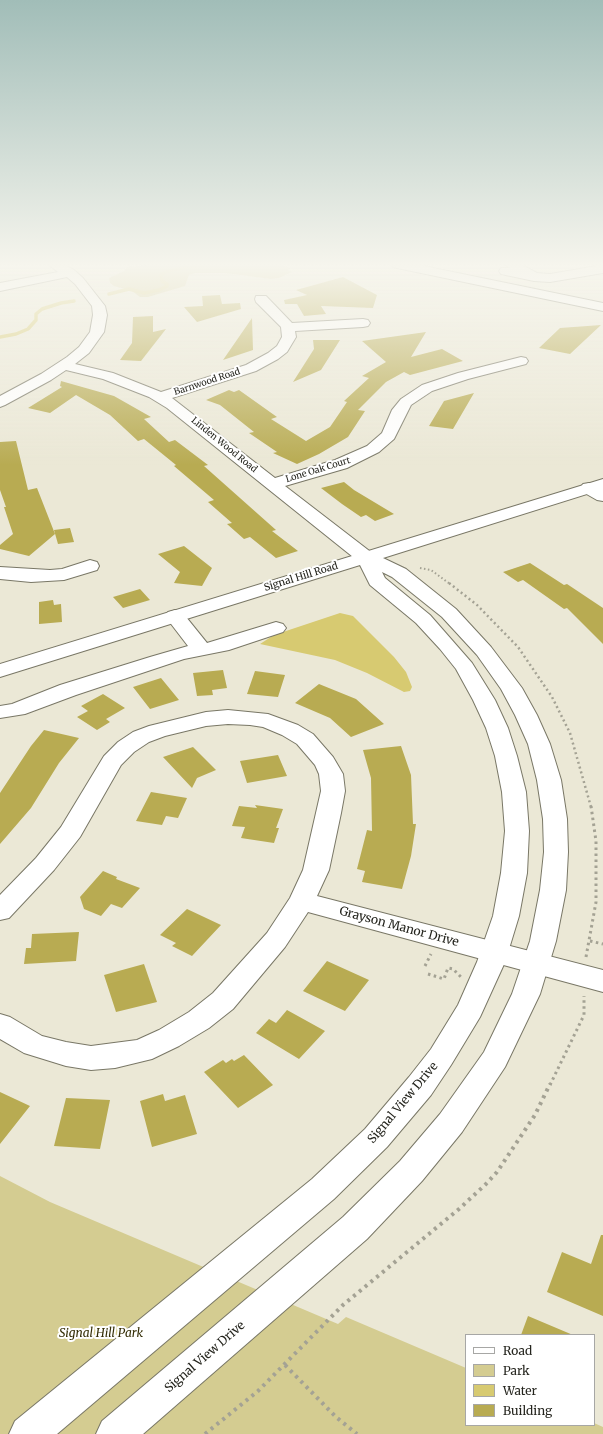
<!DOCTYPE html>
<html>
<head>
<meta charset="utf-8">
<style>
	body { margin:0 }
	#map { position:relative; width:603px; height:1434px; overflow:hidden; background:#ebe8d6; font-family:Merriweather,serif }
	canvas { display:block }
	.legend { position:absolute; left:465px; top:1334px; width:130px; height:92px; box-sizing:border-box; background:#fff; border:1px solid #a7a7a5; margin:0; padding:5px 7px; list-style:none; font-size:12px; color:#24241d }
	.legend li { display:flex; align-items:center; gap:8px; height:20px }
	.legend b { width:20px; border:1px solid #a7a7a5 }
</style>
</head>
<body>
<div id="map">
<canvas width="603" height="1434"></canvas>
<ul class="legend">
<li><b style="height:5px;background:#fff"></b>Road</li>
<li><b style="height:11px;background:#d4cc91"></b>Park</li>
<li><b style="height:11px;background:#d7ca71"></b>Water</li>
<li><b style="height:11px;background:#b8ab52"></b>Building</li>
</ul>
</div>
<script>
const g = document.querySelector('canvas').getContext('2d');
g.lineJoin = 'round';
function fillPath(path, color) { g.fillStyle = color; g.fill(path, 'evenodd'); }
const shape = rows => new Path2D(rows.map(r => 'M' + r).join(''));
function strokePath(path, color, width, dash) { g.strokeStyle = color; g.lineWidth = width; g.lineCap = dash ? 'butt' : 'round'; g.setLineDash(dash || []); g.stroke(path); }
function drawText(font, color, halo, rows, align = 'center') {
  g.font = font + ' Merriweather,serif'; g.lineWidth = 4; g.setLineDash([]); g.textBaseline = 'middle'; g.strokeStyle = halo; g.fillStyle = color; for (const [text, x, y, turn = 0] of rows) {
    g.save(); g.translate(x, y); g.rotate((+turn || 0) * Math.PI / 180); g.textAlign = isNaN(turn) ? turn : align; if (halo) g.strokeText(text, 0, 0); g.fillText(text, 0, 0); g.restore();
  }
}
const green = shape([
	[163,264,278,264,291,268,288,270,292,272,279,278,271,279,225,273,195,273,189,275,185,286,148,297,140,297,132,291,114,286,110,283,109,278,124,271,127,267],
	[0,1176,50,1202,338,1324,346,1317,466,1368,466,1425,594,1425,594,1423,603,1427,603,1434,0,1434]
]);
const water = shape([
	[340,613,353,616,394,657,406,672,412,687,410,691,404,692,367,673,335,660,260,644,274,635]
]);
const stream = shape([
	[109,294,129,289,144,293,159,290,167,286,167,284,162,281,161,275,165,272,186,267,213,264],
	[0,337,16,334,28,329,36,320,36,314,42,309,61,303,74,301]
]);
const building = shape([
	[343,277,377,295,373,308,321,306,326,314,304,316,297,304,285,304,284,300,307,295,296,290],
	[220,295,222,304,240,303,241,309,197,322,184,307,203,306,202,296],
	[153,316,153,332,166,329,141,361,120,360,132,343,133,317],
	[252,318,253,350,223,360],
	[601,325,570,354,539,348,560,328],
	[426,332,411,357,442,349,463,361,410,375,404,372,386,382,358,410,365,411,348,437,319,454,297,464,273,453,277,452,249,433,254,432,220,405,206,400,229,390,234,392,239,390,277,417,271,419,306,441,330,427,347,402,344,401,369,378,362,376,386,362,362,341],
	[313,340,340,340,321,370,293,382,314,349],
	[61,381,114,396,151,417,144,419,169,442,175,440,208,465,204,466,276,530,272,531,298,551,276,558,250,537,244,539,227,524,232,523,208,502,214,500,174,466,176,465,144,439,138,441,110,415,76,395,50,413,28,408,62,387,60,386],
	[474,393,453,429,429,426,444,401],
	[16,441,28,490,37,488,55,534,29,556,0,549,0,545,13,534,4,507,6,507,0,490,0,442],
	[344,482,354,490,394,514,375,521,366,515,361,517,342,504,321,488],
	[70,528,74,542,58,544,54,530],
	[184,546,212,568,202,586,174,583,180,572,158,554],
	[530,563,564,585,567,584,603,608,603,644,567,608,564,609,523,580,518,582,503,572],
	[140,589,150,600,123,608,113,597],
	[53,600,54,605,61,604,62,622,39,624,39,602],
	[223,670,227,688,212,690,213,695,197,696,193,673],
	[255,671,285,675,278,697,247,694],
	[161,678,179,700,150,709,133,687],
	[319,684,356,699,384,724,351,737,330,718,295,703],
	[103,694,125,708,106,719,110,722,97,730,77,717,88,711,81,706],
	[44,730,79,738,59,763,31,808,0,844,0,793,31,746],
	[401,746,411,775,413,824,416,824,411,856,402,889,362,882,365,871,357,869,367,830,372,831,371,778,363,750],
	[193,747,216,770,197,778,192,788,163,757],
	[278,755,287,776,247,783,240,761],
	[151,792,187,798,178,818,166,816,162,825,136,821],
	[255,805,283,809,276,828,279,828,274,843,241,838,245,827,232,826,239,806,257,808],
	[103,871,117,877,116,879,140,888,122,908,111,904,101,916,84,909,80,897],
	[187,909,221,925,192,956,172,946,176,943,160,935],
	[79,932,76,961,24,964,26,948,31,948,32,934],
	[327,961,369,980,345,1011,303,991],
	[144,964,157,1002,116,1012,104,975],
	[287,1010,325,1031,299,1059,256,1033,269,1019,276,1023],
	[244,1055,273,1085,238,1108,204,1072,223,1060,226,1063,232,1059,234,1061],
	[0,1092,30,1106,0,1144],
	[163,1094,165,1101,185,1095,197,1134,152,1147,140,1101],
	[66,1098,110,1100,100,1149,54,1146],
	[601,1235,603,1235,603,1316,547,1292,562,1252,591,1264],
	[528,1316,573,1335,521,1335]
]);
const pathFar3 = shape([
	[420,568,431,570,450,584]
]);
const pathFar2 = shape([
	[449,583,477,605,518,647,552,697,570,733,591,807]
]);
const pathFar1 = shape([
	[590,941,603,944],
	[586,957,596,902,596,841,591,806],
	[425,966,431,954],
	[428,974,444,979,448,968,453,969,461,977],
	[550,1085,584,1015,584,996]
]);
const path = shape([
	[285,1365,336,1417,357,1434],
	[205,1434,258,1391,343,1305,459,1209,486,1184,497,1172,535,1115,550,1084]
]);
const minor = shape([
	[48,264,63,264,74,270,83,278,105,306,107,315,104,332,89,353,75,364,113,373,161,392,246,365,268,353,277,346,282,337,281,327,256,302,255,299,256,296,266,296,292,323,363,319,368,320,370,323,368,326,363,327,295,331,296,337,287,352,278,359,256,371,172,398,275,478,335,460,367,446,382,433,392,410,401,399,422,385,458,373,521,357,526,358,528,361,526,364,468,379,432,391,411,405,394,439,379,452,347,468,285,486,372,553,374,557,372,561,365,563,358,561,167,408,149,397,103,379,66,370,51,380,5,405,0,407,0,396,41,374,67,357,79,347,90,332,93,315,92,306,75,284,67,277,0,291,0,283,58,272,48,264],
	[391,264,414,264,603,303,603,311,397,268,393,267,391,264],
	[505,264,520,264,537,273,550,274,603,265,603,273,550,282,534,281,501,274,499,271,501,268,510,268,505,264],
	[589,483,603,489,603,501,597,500,583,492,580,488,583,484,589,483],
	[90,560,97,562,99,566,97,570,64,580,31,582,0,579,0,567,50,570,62,569,90,560],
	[175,610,182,612,207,643,276,622,283,624,286,628,283,632,229,650,184,659,76,695,25,714,0,718,0,706,12,704,60,685,150,657,188,646,165,616,168,612,175,610],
	[228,710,268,714,298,725,313,734,333,757,343,774,345,791,341,813,329,870,317,896,603,970,603,992,308,912,285,947,233,1009,209,1028,179,1046,152,1059,115,1068,91,1070,66,1066,24,1053,0,1039,0,1014,10,1017,42,1036,66,1042,91,1046,137,1040,159,1030,189,1012,213,993,267,933,290,898,303,870,321,791,319,774,315,765,297,744,282,735,263,727,250,725,228,724,206,726,165,736,149,742,134,752,121,765,80,837,54,870,9,918,0,920,0,895,36,858,61,827,104,756,118,742,133,732,149,726,206,712,228,710]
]);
const major = shape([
	[603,479,603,489,383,558,406,569,456,609,491,647,522,688,537,715,550,744,561,780,567,819,568,852,566,890,556,941,540,994,505,1067,462,1132,422,1181,367,1239,143,1434,96,1434,102,1421,343,1217,400,1161,440,1114,484,1052,512,994,530,941,540,890,544,852,543,819,537,780,528,744,515,715,501,689,477,655,442,617,392,577,382,572,385,578,430,615,472,663,495,700,508,728,517,756,526,792,529,831,527,873,519,916,505,962,480,1017,451,1065,431,1095,387,1147,334,1199,57,1434,9,1434,15,1421,312,1179,365,1129,409,1077,431,1049,458,1005,477,962,493,916,501,873,505,831,502,792,495,756,486,728,473,700,456,669,440,649,416,623,370,585,360,565,0,677,0,664,603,479]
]);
const farStreetnames = [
	["Barnwood Road",207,382,-18],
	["Linden Wood Road",224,445,39],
	["Lone Oak Court",318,470,-17]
];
const streetNames = [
	["Signal Hill Road",301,577,-17]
];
const nearStreetnames = [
	["Grayson Manor Drive",399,927,15],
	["Signal View Drive",403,1103,-50],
	["Signal View Drive",205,1357,-41]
];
const nearParknames = [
	["Signal Hill Park",101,1334]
];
fillPath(green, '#d4cc91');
fillPath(water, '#d7ca71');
strokePath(stream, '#d7ca71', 3.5);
fillPath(building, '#b8ab52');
strokePath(minor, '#797766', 2);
strokePath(major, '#797766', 2);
strokePath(pathFar3, '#a4a294', 2, [1.5, 2.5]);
strokePath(pathFar2, '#a4a294', 2.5, [2, 3]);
strokePath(pathFar1, '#a4a294', 3, [2.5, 3.5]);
strokePath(path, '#a4a294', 4, [3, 4.5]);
fillPath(minor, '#fff');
fillPath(major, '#fff');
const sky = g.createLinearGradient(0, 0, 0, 465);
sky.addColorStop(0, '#a1bdb8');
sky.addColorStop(0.57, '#f6f5ed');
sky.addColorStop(1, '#f6f5ed00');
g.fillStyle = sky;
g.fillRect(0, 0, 603, 465);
drawText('9px', '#24241d', '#fff', farStreetnames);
drawText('10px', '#24241d', '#fff', streetNames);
drawText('12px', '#24241d', '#fff', nearStreetnames);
drawText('italic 12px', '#332d05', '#fff', nearParknames);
</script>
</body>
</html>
